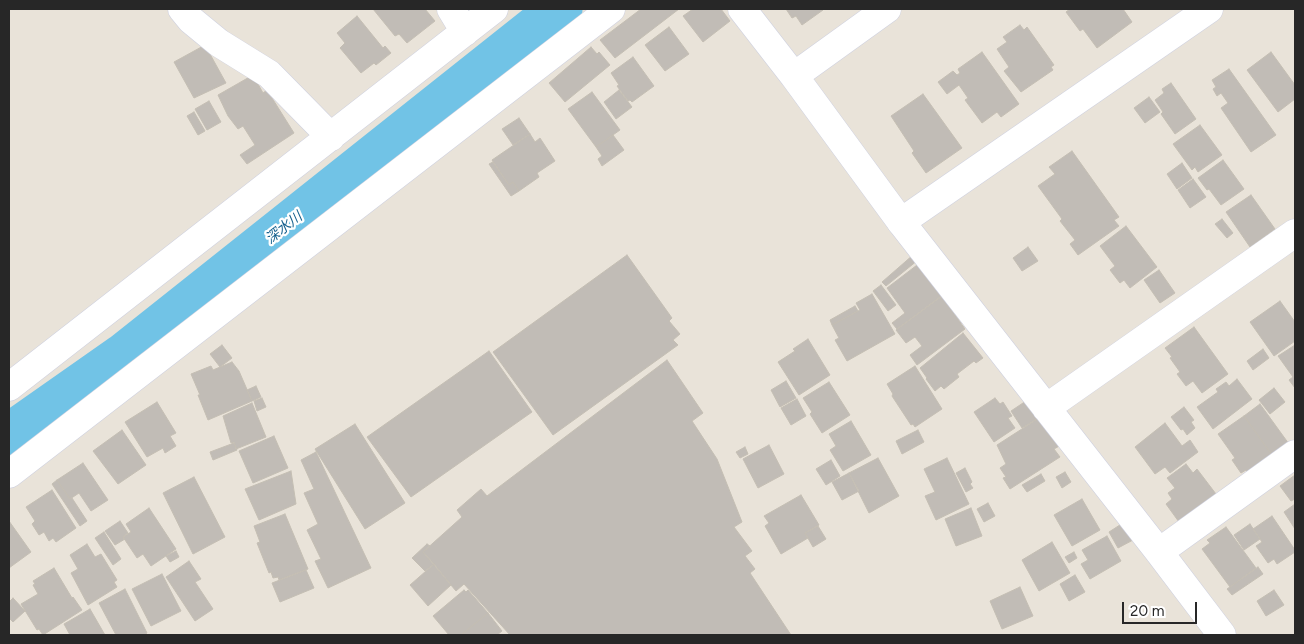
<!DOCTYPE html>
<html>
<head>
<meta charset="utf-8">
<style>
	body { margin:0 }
	#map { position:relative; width:1304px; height:644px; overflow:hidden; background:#e9e3d9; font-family:Figtree,sans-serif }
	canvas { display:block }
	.frame { position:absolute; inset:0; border:10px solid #272727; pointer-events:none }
	.scale { position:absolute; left:1122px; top:602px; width:75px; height:22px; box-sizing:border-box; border:2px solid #272727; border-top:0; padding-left:6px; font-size:15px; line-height:18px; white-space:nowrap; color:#272727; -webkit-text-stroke:4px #fff; paint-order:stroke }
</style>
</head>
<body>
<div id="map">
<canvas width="1304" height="644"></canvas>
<div class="frame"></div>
<div class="scale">20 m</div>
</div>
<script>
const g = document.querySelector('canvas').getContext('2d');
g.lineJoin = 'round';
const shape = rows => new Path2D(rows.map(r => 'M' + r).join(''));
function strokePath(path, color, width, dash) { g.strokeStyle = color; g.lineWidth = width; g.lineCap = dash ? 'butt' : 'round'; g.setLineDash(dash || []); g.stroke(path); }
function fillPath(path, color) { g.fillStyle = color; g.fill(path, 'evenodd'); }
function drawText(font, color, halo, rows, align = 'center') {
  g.font = font + ' Figtree,"Noto Sans JP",sans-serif'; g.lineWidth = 4.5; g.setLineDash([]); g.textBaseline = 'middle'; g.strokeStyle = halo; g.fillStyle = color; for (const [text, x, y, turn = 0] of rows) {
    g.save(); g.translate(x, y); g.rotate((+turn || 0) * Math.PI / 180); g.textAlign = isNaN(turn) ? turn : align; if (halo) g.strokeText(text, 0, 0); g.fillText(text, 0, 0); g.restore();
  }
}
const river = shape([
	[9,446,19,429,123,356,560,9]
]);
const building = shape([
	[373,9,425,9,435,21,407,43,399,34,395,36,373,9],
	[641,9,679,9,615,58,600,40,641,9],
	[693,9,721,9,730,21,703,42,683,16,693,9],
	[786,9,822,9,823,10,802,25,796,16,792,18,786,9],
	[1070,9,1123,9,1132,22,1097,48,1083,29,1080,31,1066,12,1070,9],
	[357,16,383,48,385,46,391,53,376,65,374,63,361,73,340,48,345,43,337,33,357,16],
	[1020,25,1024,30,1027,27,1054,65,1051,67,1053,70,1021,92,1004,71,1009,67,997,49,1007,42,1003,37,1020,25],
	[669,27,689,54,665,71,645,45,669,27],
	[205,45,226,83,194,98,174,62,205,45],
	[591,47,597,54,599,52,610,65,565,102,549,83,591,47],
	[982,52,1019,104,1001,117,997,112,982,123,965,100,968,98,959,85,947,94,938,82,953,71,957,75,960,73,958,69,982,52],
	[1271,52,1295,85,1295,99,1278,112,1247,70,1271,52],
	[633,57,654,86,632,102,630,100,628,101,617,86,619,85,611,73,633,57],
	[1229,69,1276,135,1251,152,1221,108,1228,103,1221,93,1217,96,1213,89,1216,87,1212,80,1229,69],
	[253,75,263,93,267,90,294,133,247,164,240,155,255,145,243,126,238,129,228,116,218,95,253,75],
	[1171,83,1196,119,1175,134,1161,114,1163,112,1155,100,1164,93,1162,89,1171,83],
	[619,90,632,107,616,119,604,102,619,90],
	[592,92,620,130,596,147,568,109,592,92],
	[923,94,962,148,926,173,912,153,914,151,891,116,923,94],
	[1149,97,1160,112,1145,123,1134,108,1149,97],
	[209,101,221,122,207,130,195,109,209,101],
	[194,112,205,131,198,135,187,116,194,112],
	[519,118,530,134,513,145,502,129,519,118],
	[1200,125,1222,155,1198,172,1195,167,1192,170,1173,144,1200,125],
	[530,134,535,142,540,138,555,161,537,173,539,177,519,191,513,182,509,185,492,160,530,134],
	[613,135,624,150,602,166,598,159,602,156,596,147,613,135],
	[1072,151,1119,217,1114,220,1119,226,1078,255,1070,244,1075,240,1060,221,1062,219,1038,186,1055,174,1049,167,1072,151],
	[1223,160,1244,189,1221,205,1209,189,1207,190,1198,178,1223,160],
	[493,162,509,185,513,182,519,191,511,196,489,164,493,162],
	[1182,163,1192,178,1177,189,1167,174,1182,163],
	[1193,179,1206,197,1190,208,1178,190,1193,179],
	[1251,195,1275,229,1250,247,1226,212,1251,195],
	[1222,219,1233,233,1227,238,1215,224,1222,219],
	[1126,226,1157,267,1130,288,1124,280,1120,283,1110,270,1115,266,1100,246,1126,226],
	[1028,247,1038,261,1022,271,1013,258,1028,247],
	[627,255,672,318,669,321,680,334,673,340,678,345,553,435,493,352,627,255],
	[913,255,918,260,886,286,882,282,913,255],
	[921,262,944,294,897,329,892,323,905,313,887,288,921,262],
	[1159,270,1175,293,1160,303,1144,280,1159,270],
	[881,285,896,305,888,311,873,291,881,285],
	[872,294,895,334,847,361,835,340,839,338,832,325,860,310,856,303,872,294],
	[942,296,965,329,917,365,910,355,922,346,915,337,906,343,896,330,942,296],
	[1280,301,1295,322,1295,341,1274,356,1250,322,1280,301],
	[855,306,858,311,832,325,830,320,855,306],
	[1194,327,1228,374,1202,393,1193,381,1186,386,1177,374,1180,372,1170,358,1172,357,1165,348,1194,327],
	[963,333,983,358,976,363,974,361,957,374,959,377,944,389,941,386,935,391,926,379,927,378,920,368,963,333],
	[808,339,830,375,799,395,778,362,795,351,793,349,808,339],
	[222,345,232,358,220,367,210,354,222,345],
	[1295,345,1295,388,1289,380,1293,377,1278,356,1295,345],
	[1263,349,1269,358,1253,370,1247,361,1263,349],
	[489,351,532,412,411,497,367,437,489,351],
	[667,360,703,413,692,421,717,459,742,522,734,527,752,551,745,556,755,569,750,573,791,635,510,635,464,584,456,591,423,552,462,517,457,510,481,489,487,496,667,360],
	[232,362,239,371,252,401,208,420,198,395,200,395,191,374,211,366,213,370,232,362],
	[915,366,942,409,915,427,913,424,911,425,892,396,893,394,887,384,915,366],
	[1237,379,1252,399,1213,429,1197,407,1218,392,1216,389,1226,382,1229,386,1237,379],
	[786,381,796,398,780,407,771,390,786,381],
	[829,382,850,415,822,433,810,414,812,412,803,398,829,382],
	[256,386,261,397,252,401,247,390,256,386],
	[1274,388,1285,402,1270,414,1259,400,1274,388],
	[262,398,266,407,257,411,254,401,262,398],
	[995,398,1000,404,1003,402,1012,416,1008,418,1015,428,994,442,974,412,995,398],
	[797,399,806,416,791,425,781,408,797,399],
	[1026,401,1037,419,1022,428,1011,411,1026,401],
	[157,402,176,433,170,436,176,446,165,453,163,448,147,457,125,422,157,402],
	[252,403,266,437,236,449,234,442,231,443,223,416,252,403],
	[1260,404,1289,444,1272,455,1244,416,1260,404],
	[1184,407,1194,420,1191,422,1195,428,1187,435,1183,429,1181,430,1171,417,1184,407],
	[1042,416,1061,445,1054,449,1060,457,1010,489,1003,478,1006,477,1000,468,1006,464,997,445,1042,416],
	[1244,416,1272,455,1248,473,1246,470,1241,473,1232,460,1235,458,1218,434,1244,416],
	[851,421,871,455,843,471,830,450,836,446,829,434,851,421],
	[1165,423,1182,446,1190,440,1198,452,1170,473,1165,467,1155,474,1135,447,1165,423],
	[355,424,405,503,365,529,315,449,355,424],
	[122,430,146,465,118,484,93,451,122,430],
	[918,430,924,442,902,454,896,441,918,430],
	[274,436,288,468,253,483,239,451,274,436],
	[234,443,237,450,213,460,210,452,234,443],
	[769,445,784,474,758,488,743,459,769,445],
	[745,447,748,454,740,458,736,452,745,447],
	[316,452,371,568,328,588,315,561,321,559,307,530,318,524,304,493,314,489,301,460,316,452],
	[878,458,899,496,869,513,849,473,878,458],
	[947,458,969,504,936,520,925,496,935,492,924,469,947,458],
	[831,460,840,476,826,485,816,469,831,460],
	[83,463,108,500,91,511,79,493,70,499,57,480,83,463],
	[1186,464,1193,473,1197,469,1216,494,1179,522,1166,504,1172,499,1168,493,1175,488,1167,478,1186,464],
	[965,468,972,482,970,484,973,488,966,492,956,473,965,468],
	[291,471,296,504,259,520,245,489,291,471],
	[1065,472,1071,482,1062,488,1056,477,1065,472],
	[849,473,859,491,842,500,832,482,849,473],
	[1041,474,1045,481,1027,492,1022,485,1041,474],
	[1295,475,1295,499,1291,501,1280,486,1295,475],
	[194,477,225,537,193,554,163,493,194,477],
	[57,480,70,499,72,498,87,521,80,526,52,484,57,480],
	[52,490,76,528,56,542,53,538,49,541,44,532,39,535,32,524,35,521,26,507,52,490],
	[801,495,819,525,805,533,808,538,781,554,765,526,769,523,764,516,801,495],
	[1082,499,1100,530,1072,546,1054,515,1082,499],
	[988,503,995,516,984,522,977,509,988,503],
	[1295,504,1295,529,1284,512,1295,504],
	[149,508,176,549,151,566,143,554,137,558,123,537,131,532,126,524,149,508],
	[971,508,982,536,956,546,945,519,971,508],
	[285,514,308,569,279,580,278,577,273,578,271,572,269,573,257,543,260,542,254,526,285,514],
	[1272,516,1295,550,1295,552,1277,564,1274,559,1268,563,1256,546,1262,542,1253,529,1272,516],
	[9,521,31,552,9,568,9,521],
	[120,521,128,533,123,537,125,539,115,545,105,531,120,521],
	[1123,523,1133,540,1118,548,1109,532,1123,523],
	[1250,524,1260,539,1244,550,1234,535,1250,524],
	[818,526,826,539,813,547,805,533,818,526],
	[1226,527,1256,568,1230,587,1202,549,1210,543,1207,540,1226,527],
	[104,532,121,559,113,565,95,538,104,532],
	[1107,536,1121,561,1090,579,1081,564,1088,560,1082,550,1107,536],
	[1052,542,1070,573,1039,591,1022,560,1052,542],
	[87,544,95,557,101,554,117,580,114,582,117,587,88,605,71,573,78,569,70,555,87,544],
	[427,544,430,546,423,552,434,564,425,571,412,558,427,544],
	[176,551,179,557,170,562,166,556,176,551],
	[1074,552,1077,558,1069,563,1065,557,1074,552],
	[189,561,201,579,195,582,213,609,195,621,166,577,189,561],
	[434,564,451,585,428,606,410,585,434,564],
	[1258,567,1263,574,1232,595,1227,589,1258,567],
	[54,568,72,598,73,597,82,610,43,635,39,629,37,630,21,604,38,594,33,585,35,584,33,581,54,568],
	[306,570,314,588,280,602,272,583,306,570],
	[162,574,181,611,151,626,132,589,162,574],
	[1075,575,1085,592,1069,601,1060,584,1075,575],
	[1020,587,1033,616,1002,629,990,601,1020,587],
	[125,589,147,633,144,635,128,635,127,634,116,635,99,603,125,589],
	[464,590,466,592,468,590,488,613,461,635,449,635,433,616,464,590],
	[1274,590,1284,605,1266,616,1257,601,1274,590],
	[13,598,25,611,13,622,9,618,9,602,13,598],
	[90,609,105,635,70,635,64,624,90,609],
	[488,613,502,631,497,635,461,635,488,613]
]);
const minor = shape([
	[182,9,191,20,219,43,269,74,331,137],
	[451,9,465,32],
	[742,9,794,76,901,222,1159,552,1222,635],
	[794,76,887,9],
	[9,387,494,9],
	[1046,408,1295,233],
	[9,474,611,9],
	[1159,552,1295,454]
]);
const tertiary = shape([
	[901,222,1209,9]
]);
const waterNames = [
	["深水川",284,228,-38]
];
strokePath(river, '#71c3e6', 45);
fillPath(building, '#c1bcb6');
strokePath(building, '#c4beb3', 1);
strokePath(minor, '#cfd1df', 29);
strokePath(tertiary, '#cfd1df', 29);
strokePath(minor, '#fff', 28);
strokePath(tertiary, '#fff', 28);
drawText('italic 14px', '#15608d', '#fff', waterNames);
</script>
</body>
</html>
